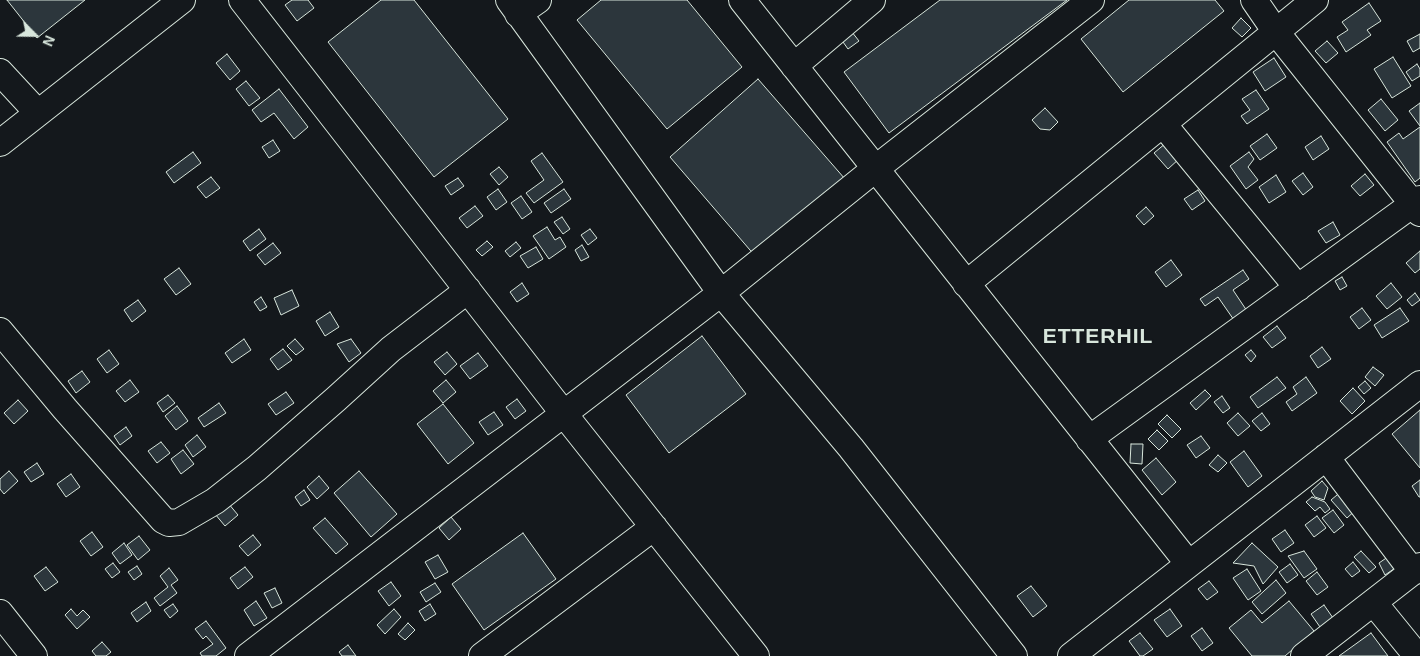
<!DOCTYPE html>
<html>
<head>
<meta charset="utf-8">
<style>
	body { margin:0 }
	#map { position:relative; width:1420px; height:656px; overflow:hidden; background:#14181c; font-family:Arial,sans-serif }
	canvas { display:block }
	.north { position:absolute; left:10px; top:10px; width:50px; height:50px; -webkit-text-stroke:4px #14181c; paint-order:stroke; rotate:113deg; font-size:14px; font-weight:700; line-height:20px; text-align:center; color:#d8e6dc }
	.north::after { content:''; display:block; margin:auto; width:18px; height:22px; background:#d8e6dc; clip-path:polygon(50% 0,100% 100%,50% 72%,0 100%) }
</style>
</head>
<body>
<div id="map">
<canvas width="1420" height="656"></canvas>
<div class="north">N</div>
</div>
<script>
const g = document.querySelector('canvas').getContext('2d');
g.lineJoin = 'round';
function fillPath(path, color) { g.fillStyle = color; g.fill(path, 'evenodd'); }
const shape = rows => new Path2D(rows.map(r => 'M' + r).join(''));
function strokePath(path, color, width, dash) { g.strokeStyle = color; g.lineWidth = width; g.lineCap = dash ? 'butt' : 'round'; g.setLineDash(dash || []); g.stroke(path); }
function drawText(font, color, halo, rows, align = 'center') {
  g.font = font + ' Arial,sans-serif'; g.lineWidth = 4; g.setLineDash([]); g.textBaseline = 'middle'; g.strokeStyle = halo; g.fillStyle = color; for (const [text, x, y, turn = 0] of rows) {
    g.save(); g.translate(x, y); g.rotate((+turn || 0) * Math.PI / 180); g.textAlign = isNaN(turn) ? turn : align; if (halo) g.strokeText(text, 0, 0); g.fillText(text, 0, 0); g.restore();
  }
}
const building = shape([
	[7,0,85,0,37,38,7,0],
	[292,0,308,0,314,8,297,21,285,5,292,0],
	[381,0,414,0,508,119,434,177,328,42,381,0],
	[601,0,687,0,742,67,667,129,577,20,601,0],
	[940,0,1067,0,889,133,844,72,940,0],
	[1129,0,1215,0,1224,11,1123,92,1081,39,1129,0],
	[1369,3,1381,21,1367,30,1371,35,1346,52,1337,37,1348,30,1342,22,1369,3],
	[1241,18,1251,28,1242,37,1232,28,1241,18],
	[848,27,859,41,848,49,838,35,848,27],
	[1420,34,1420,48,1413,52,1407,41,1420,34],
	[1327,41,1338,53,1326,63,1315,51,1327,41],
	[227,54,240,71,230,80,216,63,227,54],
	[1393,57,1411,86,1392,98,1374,69,1393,57],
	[1274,58,1286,77,1265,91,1253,72,1274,58],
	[1417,64,1420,69,1420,76,1412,81,1406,72,1417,64],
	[758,79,845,179,756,257,670,157,758,79],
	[246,81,260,98,249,106,236,89,246,81],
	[279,89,308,127,294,139,274,113,261,122,252,110,279,89],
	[1256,90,1269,109,1247,124,1241,116,1250,110,1242,99,1256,90],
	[1381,99,1398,120,1385,131,1368,110,1381,99],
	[1420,103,1420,126,1409,111,1420,103],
	[1045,108,1058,122,1050,130,1040,129,1032,120,1045,108],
	[1420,127,1420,178,1415,182,1387,142,1399,133,1403,139,1420,127],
	[1267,134,1277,148,1260,160,1250,146,1267,134],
	[1321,136,1329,149,1313,160,1305,147,1321,136],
	[273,140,280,151,269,158,262,147,273,140],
	[1166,143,1180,158,1168,169,1154,153,1166,143],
	[193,152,201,163,174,183,166,172,193,152],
	[1249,152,1254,159,1248,167,1258,180,1246,189,1230,166,1249,152],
	[542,153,563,182,534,203,526,193,544,180,531,161,542,153],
	[499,167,508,177,499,185,490,174,499,167],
	[1303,173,1313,187,1303,195,1292,181,1303,173],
	[1365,174,1374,185,1360,196,1351,186,1365,174],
	[1276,175,1286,192,1269,203,1259,187,1276,175],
	[211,177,220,188,206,198,197,187,211,177],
	[458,178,464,186,451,195,445,186,458,178],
	[498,189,507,202,496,210,487,197,498,189],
	[564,189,571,199,551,213,544,203,564,189],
	[1198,190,1205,201,1192,210,1184,199,1198,190],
	[521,196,532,212,522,219,511,203,521,196],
	[475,206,483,216,467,228,459,218,475,206],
	[1146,207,1154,216,1144,225,1136,216,1146,207],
	[562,217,570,229,563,234,554,222,562,217],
	[1333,222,1340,235,1326,243,1318,231,1333,222],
	[547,227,555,240,560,237,566,247,549,259,533,236,547,227],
	[259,229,266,239,250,251,243,241,259,229],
	[590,229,597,238,588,245,581,235,590,229],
	[487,241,493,247,482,256,476,250,487,241],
	[516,242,521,248,510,257,505,251,516,242],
	[273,243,281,253,265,265,257,255,273,243],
	[582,245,589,257,581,261,575,250,582,245],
	[536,247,543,259,528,268,520,256,536,247],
	[1420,251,1420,269,1415,273,1406,263,1420,251],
	[1171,260,1182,275,1166,287,1155,272,1171,260],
	[179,268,191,284,176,295,164,279,179,268],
	[1243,270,1249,279,1233,290,1249,314,1236,323,1218,297,1205,306,1200,299,1243,270],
	[1342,277,1347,286,1340,290,1335,281,1342,277],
	[522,283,529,294,517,302,510,292,522,283],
	[1391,283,1402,297,1387,309,1376,296,1391,283],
	[292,290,299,306,281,315,274,298,292,290],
	[1415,293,1420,300,1412,306,1407,300,1415,293],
	[261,297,267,307,260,311,254,302,261,297],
	[138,300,146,311,132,322,124,310,138,300],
	[1362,308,1371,320,1359,329,1350,317,1362,308],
	[1400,308,1409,321,1382,338,1374,325,1400,308],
	[330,312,339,327,325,336,316,321,330,312],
	[1277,326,1286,338,1272,348,1263,337,1277,326],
	[702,336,746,394,669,453,626,395,702,336],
	[244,339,251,350,232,363,225,353,244,339],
	[295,339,304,349,296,355,287,346,295,339],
	[351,339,361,353,349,362,337,344,351,339],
	[1322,347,1331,359,1318,368,1310,356,1322,347],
	[283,349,292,360,278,370,270,359,283,349],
	[109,350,119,364,107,373,97,359,109,350],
	[1251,350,1256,356,1251,362,1245,355,1251,350],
	[447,352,457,364,445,375,434,362,447,352],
	[478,353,488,366,470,379,460,366,478,353],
	[1373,367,1384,375,1375,386,1365,377,1373,367],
	[82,371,90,382,76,393,68,381,82,371],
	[1277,377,1286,388,1258,408,1250,397,1277,377],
	[1306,377,1317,393,1292,411,1286,402,1297,394,1293,387,1306,377],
	[130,380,139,392,125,402,116,391,130,380],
	[446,380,456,392,443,403,433,391,446,380],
	[1365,381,1371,388,1364,394,1358,387,1365,381],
	[1353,388,1365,401,1352,414,1340,401,1353,388],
	[1205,390,1211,396,1196,410,1190,403,1205,390],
	[286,392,294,403,276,415,268,404,286,392],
	[168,395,175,403,163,412,157,403,168,395],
	[1222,396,1230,408,1223,413,1214,402,1222,396],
	[517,399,526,411,515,419,506,407,517,399],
	[18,400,28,411,14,424,4,413,18,400],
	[219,403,226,413,204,427,198,418,219,403],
	[443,404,474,443,448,464,417,424,443,404],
	[177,406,188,421,176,430,165,416,177,406],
	[1420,410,1420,468,1392,434,1420,410],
	[494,412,503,425,488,435,479,422,494,412],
	[1238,413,1250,426,1238,436,1227,423,1238,413],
	[1262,413,1270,424,1261,431,1252,421,1262,413],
	[1167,415,1181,429,1172,438,1158,424,1167,415],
	[126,427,132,436,120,445,114,436,126,427],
	[1157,430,1168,441,1159,450,1148,439,1157,430],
	[197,435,206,447,193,457,185,445,197,435],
	[1201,436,1210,448,1196,458,1187,445,1201,436],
	[161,442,170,453,157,463,148,451,161,442],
	[1131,444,1143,444,1142,464,1130,463,1131,444],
	[183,450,194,464,181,474,171,459,183,450],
	[1244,451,1262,476,1248,487,1230,462,1244,451],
	[1218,455,1227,463,1218,472,1209,465,1218,455],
	[1156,458,1176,482,1162,495,1142,470,1156,458],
	[37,463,44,474,31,482,24,472,37,463],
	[9,471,18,481,4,494,0,489,0,479,9,471],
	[359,471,397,514,371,537,334,493,359,471],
	[71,474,80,487,66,497,57,484,71,474],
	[319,476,329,488,317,499,307,487,319,476],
	[1420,480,1420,497,1419,497,1412,486,1420,480],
	[1322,481,1328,488,1324,500,1315,497,1311,491,1322,481],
	[304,490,310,500,301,506,295,497,304,490],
	[1343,490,1358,508,1347,518,1331,500,1343,490],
	[1312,497,1325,502,1330,509,1325,513,1320,507,1315,511,1306,502,1312,497],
	[228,503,238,515,225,526,215,514,228,503],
	[1333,510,1344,525,1334,533,1322,518,1333,510],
	[1317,516,1326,528,1314,537,1305,525,1317,516],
	[451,517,461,529,449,540,439,528,451,517],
	[325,518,348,544,336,554,313,528,325,518],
	[1285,530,1294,543,1281,552,1272,539,1285,530],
	[92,532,103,547,91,556,80,541,92,532],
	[523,533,556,579,484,630,452,584,523,533],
	[253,535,261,545,248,556,239,546,253,535],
	[139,536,150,550,138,560,127,545,139,536],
	[124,543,132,555,120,564,112,553,124,543],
	[1252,543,1278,567,1263,584,1254,566,1233,563,1252,543],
	[1304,551,1317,569,1304,578,1288,556,1304,551],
	[1361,551,1376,567,1369,573,1354,557,1361,551],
	[1395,552,1401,564,1385,575,1379,563,1395,552],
	[438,555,448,572,435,579,425,562,438,555],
	[1353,562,1360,571,1352,577,1345,569,1353,562],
	[113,563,120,572,112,578,105,569,113,563],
	[1290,564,1298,575,1287,583,1279,572,1290,564],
	[137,566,142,574,134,580,128,572,137,566],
	[46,567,58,582,45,591,34,576,46,567],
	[245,567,253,577,238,589,230,578,245,567],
	[169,568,178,580,171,585,177,593,160,606,154,598,168,587,160,576,169,568],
	[1247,569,1261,591,1248,600,1233,578,1247,569],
	[1317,572,1328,587,1317,595,1306,581,1317,572],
	[1276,580,1286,593,1262,614,1252,602,1276,580],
	[1209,581,1218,592,1207,600,1198,589,1209,581],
	[391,582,401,596,389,606,378,591,391,582],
	[435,583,441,592,426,602,420,592,435,583],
	[1031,586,1047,606,1033,617,1017,596,1031,586],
	[275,588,282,603,272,608,264,593,275,588],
	[256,601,267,618,254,626,244,610,256,601],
	[1289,601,1314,631,1285,656,1252,656,1229,628,1251,610,1262,623,1289,601],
	[146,602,151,611,137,622,131,613,146,602],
	[173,604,178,611,170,618,164,610,173,604],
	[430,604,436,614,425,621,419,611,430,604],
	[1324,605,1333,618,1320,627,1311,614,1324,605],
	[71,609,77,616,83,610,90,617,77,629,65,615,71,609],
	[394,609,401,617,385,634,377,625,394,609],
	[1170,609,1182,626,1167,637,1154,620,1170,609],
	[206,621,226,648,216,656,202,656,200,653,213,644,206,636,203,639,195,629,206,621],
	[408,623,415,630,405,640,398,634,408,623],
	[1202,628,1213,643,1202,651,1191,636,1202,628],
	[1140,633,1153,649,1143,656,1140,656,1129,641,1140,633],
	[1371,633,1388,656,1339,656,1371,633],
	[102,642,111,652,106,656,96,656,92,651,102,642],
	[348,645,356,656,342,656,339,652,348,645]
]);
const minor = shape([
	[242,0,564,414,756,656],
	[509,0,721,293,851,448,1014,656],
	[742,0,1188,563],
	[1254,0,1276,32,1420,213],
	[518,14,538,0],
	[794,66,872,0],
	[0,72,38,113],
	[1163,124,1298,288],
	[0,143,182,0],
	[966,284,1315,0],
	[0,331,65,409,163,520,169,523,179,522,215,501,257,468,336,399,391,349,468,290],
	[1089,439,1420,199],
	[1326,457,1413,572],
	[1374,603,1417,656],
	[0,613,34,656],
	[248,656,721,293,875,169,1091,0],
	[482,656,654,527],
	[1071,656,1420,384],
	[1304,656,1420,566]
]);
const districtNames = [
	["ETTERHIL",1098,337]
];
fillPath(building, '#2c363c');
strokePath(building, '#d8e6dc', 1);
strokePath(minor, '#d8e6dc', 28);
strokePath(minor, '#14181c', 26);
g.letterSpacing = '1px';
drawText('bold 21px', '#d8e6dc', '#14181c', districtNames);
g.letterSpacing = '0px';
</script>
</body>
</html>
